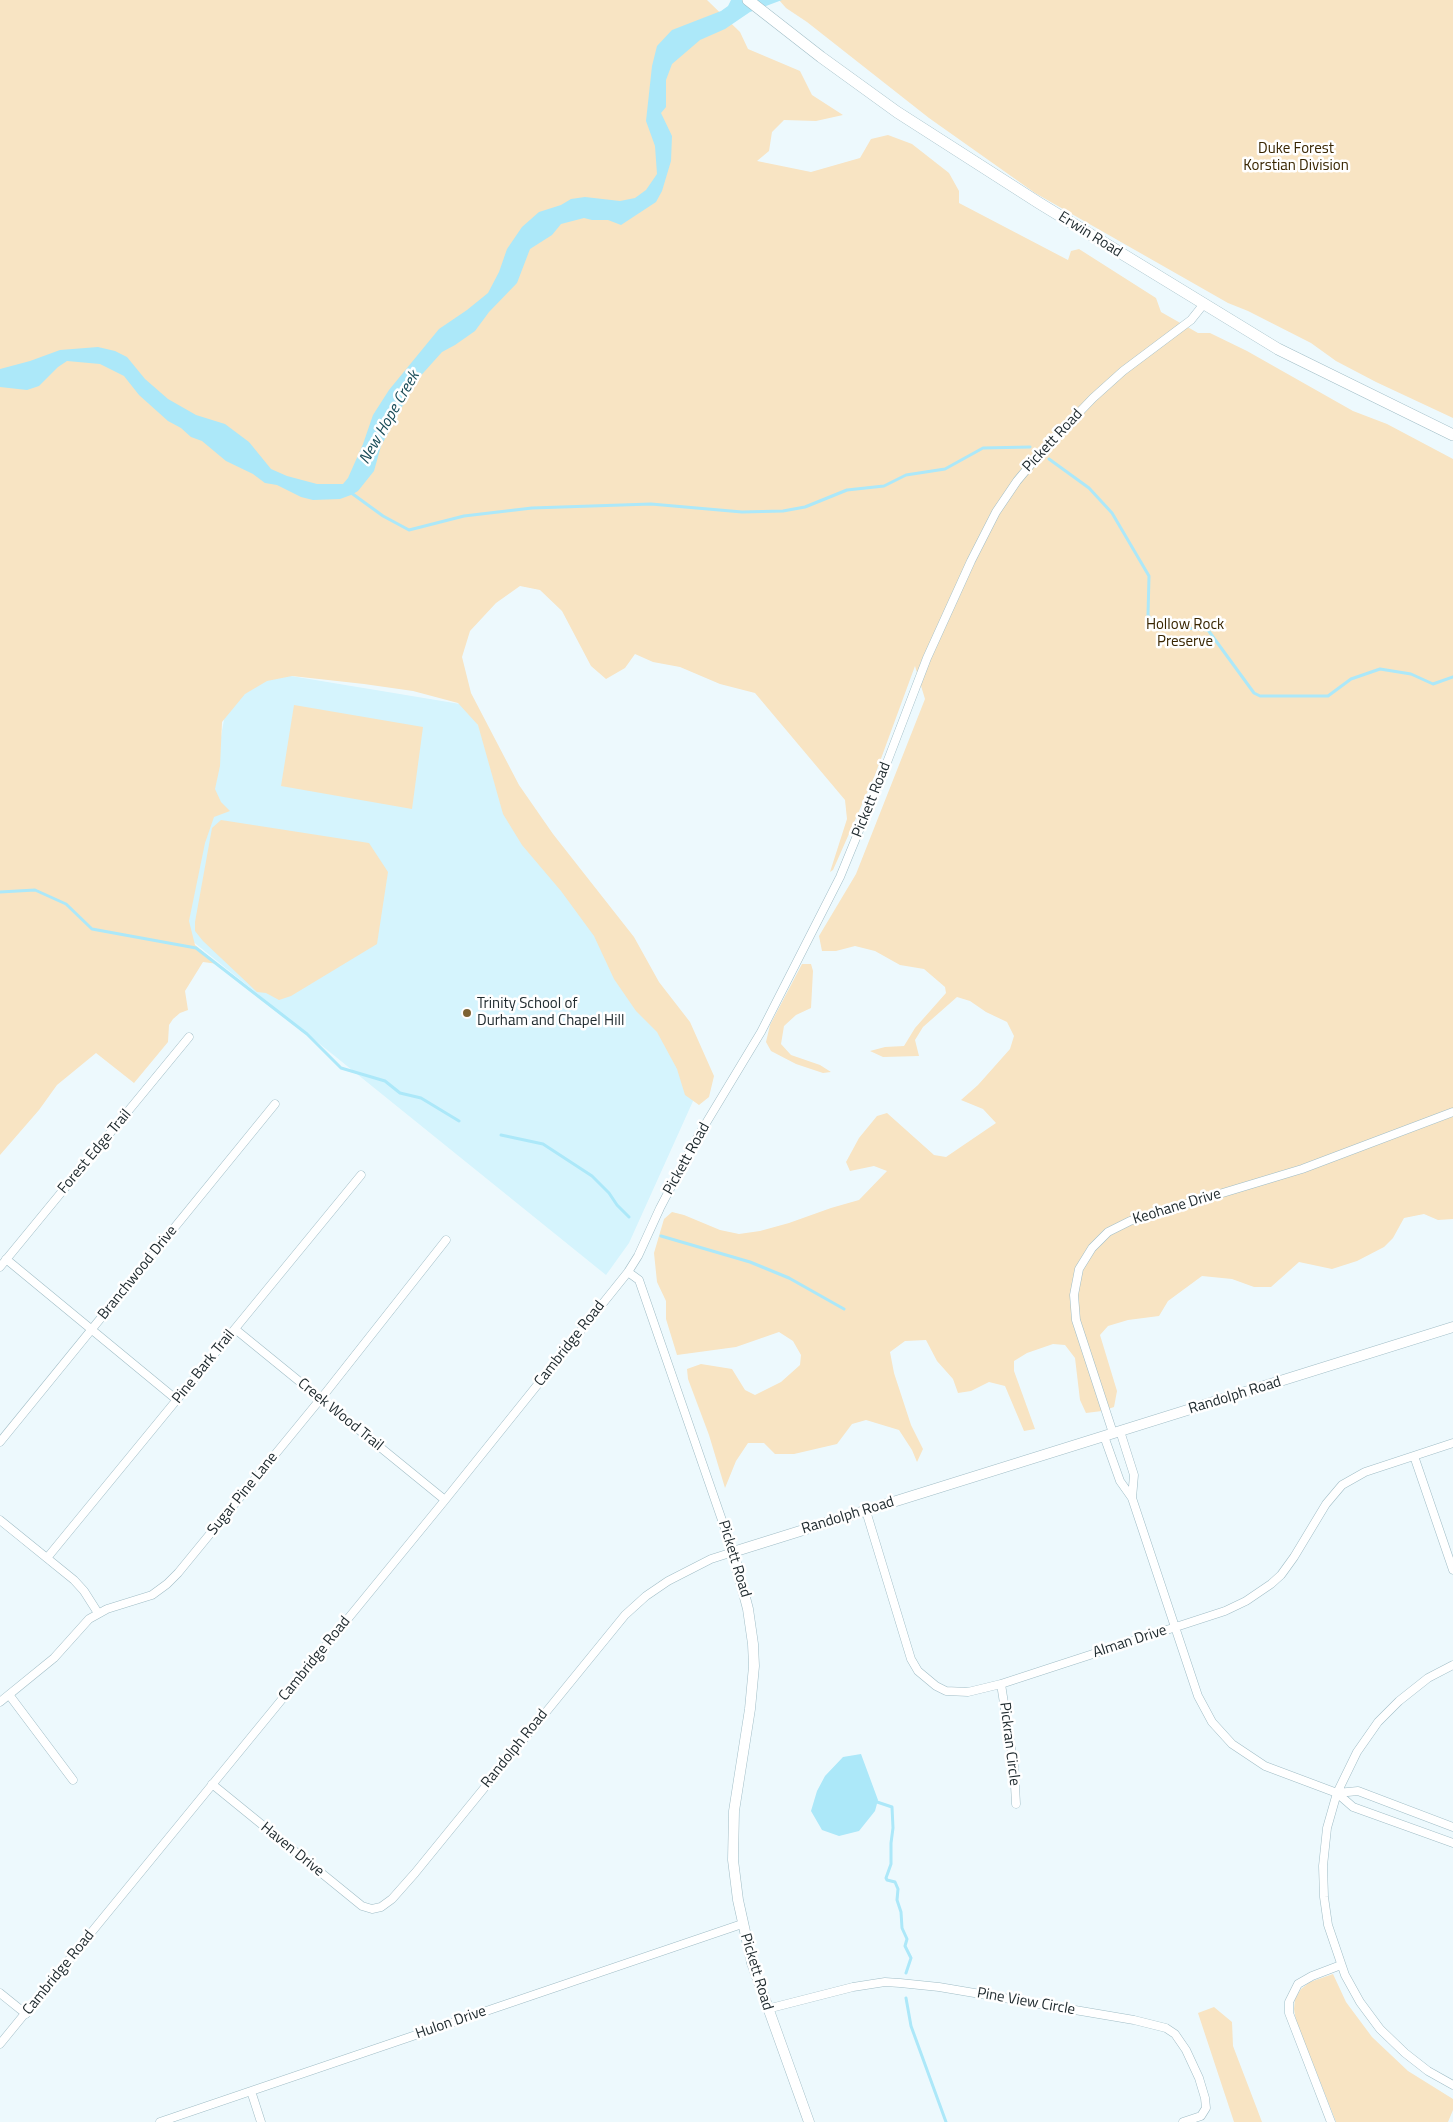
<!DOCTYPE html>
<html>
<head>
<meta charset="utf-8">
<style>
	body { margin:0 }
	canvas { display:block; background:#edf9fd }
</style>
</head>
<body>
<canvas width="1453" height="2122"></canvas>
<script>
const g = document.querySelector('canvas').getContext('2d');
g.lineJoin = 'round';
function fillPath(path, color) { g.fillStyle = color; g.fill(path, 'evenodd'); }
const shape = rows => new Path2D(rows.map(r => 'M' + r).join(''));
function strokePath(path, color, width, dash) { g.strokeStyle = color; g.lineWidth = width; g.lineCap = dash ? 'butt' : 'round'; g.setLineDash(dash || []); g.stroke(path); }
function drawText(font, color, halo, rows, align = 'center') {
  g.font = font + ' "Titillium Web",sans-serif'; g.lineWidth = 5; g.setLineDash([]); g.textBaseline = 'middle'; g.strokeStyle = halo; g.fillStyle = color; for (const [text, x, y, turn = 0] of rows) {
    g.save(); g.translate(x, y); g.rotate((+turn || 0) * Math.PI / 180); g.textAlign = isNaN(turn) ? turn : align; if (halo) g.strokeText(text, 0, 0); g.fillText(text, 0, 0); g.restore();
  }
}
const built = shape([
	[267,672,466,705,698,1090,629,1243,606,1275,186,936,228,697]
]);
const green = shape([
	[0,0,707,0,740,32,748,49,800,71,812,95,843,115,816,121,784,120,772,132,769,151,757,161,811,172,860,158,871,139,888,135,912,144,949,173,959,191,959,203,1068,260,1071,251,1079,249,1156,298,1161,312,1198,333,1210,333,1247,351,1353,411,1387,424,1453,459,1453,1219,1438,1220,1424,1214,1404,1218,1393,1238,1384,1247,1357,1261,1332,1269,1299,1262,1271,1287,1254,1287,1232,1279,1202,1276,1168,1301,1159,1316,1128,1320,1108,1326,1100,1335,1117,1391,1114,1407,1102,1411,1086,1413,1080,1400,1075,1358,1065,1345,1053,1344,1027,1353,1014,1361,1014,1371,1035,1429,1024,1431,1005,1386,989,1382,971,1391,958,1393,953,1379,937,1361,926,1340,905,1341,890,1352,894,1373,911,1425,923,1449,917,1462,912,1450,899,1430,866,1420,852,1424,837,1444,794,1454,775,1454,764,1443,748,1443,736,1461,725,1488,709,1435,688,1379,687,1369,701,1364,732,1369,745,1390,755,1395,781,1382,800,1365,801,1355,793,1341,779,1332,736,1347,677,1355,666,1319,666,1301,657,1282,654,1253,664,1219,672,1212,684,1215,720,1230,739,1234,760,1231,789,1223,831,1208,859,1200,887,1171,874,1166,850,1171,846,1162,859,1138,877,1116,887,1113,934,1155,946,1157,996,1123,983,1109,961,1100,978,1085,1010,1049,1014,1036,1007,1022,986,1012,970,1001,957,997,923,1027,915,1040,919,1056,883,1057,870,1051,885,1047,904,1046,915,1028,946,993,945,987,924,969,900,965,875,951,855,946,836,951,822,951,819,936,856,874,925,699,915,666,875,775,833,870,830,872,847,819,845,800,755,693,720,684,680,667,653,662,635,654,625,668,606,679,591,666,562,611,540,590,520,586,496,603,470,631,462,657,471,693,519,785,553,834,634,937,659,982,690,1022,714,1076,709,1097,699,1105,685,1095,677,1069,657,1032,636,1011,614,979,594,936,561,891,522,845,503,814,478,725,458,703,413,691,364,684,292,676,267,681,245,694,222,722,220,766,215,789,221,802,230,811,214,817,205,843,189,921,195,945,218,964,203,962,185,991,188,1010,180,1013,173,1019,169,1025,168,1042,134,1083,96,1053,57,1085,39,1110,0,1155],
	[779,0,1453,0,1453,418,1376,382,1336,361,1311,343,1248,311,1228,303,1035,193,929,118,807,22,786,8],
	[294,705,423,727,412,809,281,786],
	[221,820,369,843,388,872,377,944,291,996,279,1000,266,993,257,992,203,941,195,931,195,922,212,828],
	[802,964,811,964,813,971,811,1008,796,1015,784,1026,781,1044,791,1055,820,1065,831,1072,823,1073,796,1064,771,1051,766,1042,770,1025],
	[1333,1974,1346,2002,1372,2037,1408,2071,1453,2099,1453,2110,1448,2122,1336,2122,1296,2021,1294,2009,1295,1999,1301,1989,1310,1982],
	[1214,2007,1232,2022,1233,2046,1262,2122,1234,2122,1198,2013]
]);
const water = shape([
	[731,0,782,0,750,12,725,29,700,40,672,64,666,80,666,107,661,113,672,136,671,161,662,191,656,202,621,225,608,220,592,220,584,218,561,224,552,235,530,249,517,283,489,312,475,331,455,345,442,352,416,381,381,446,374,471,358,491,351,495,340,499,313,500,301,497,277,485,265,483,253,474,226,461,202,441,191,437,181,428,168,421,139,395,124,376,100,364,67,361,58,367,39,386,27,390,0,387,0,369,30,361,60,350,98,347,115,351,127,357,145,379,168,399,196,415,225,424,249,442,271,469,287,476,317,484,343,484,348,478,363,444,373,415,389,390,439,329,467,310,488,293,499,272,507,249,522,227,539,212,561,205,571,199,585,197,620,201,635,198,646,190,657,174,655,146,646,121,652,66,657,46,672,30,721,11,728,6],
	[861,1754,878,1800,875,1811,859,1831,839,1836,822,1830,811,1811,817,1791,825,1776,843,1757]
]);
const stream = shape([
	[1049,459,1089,488,1112,513,1149,576,1148,615,1154,625,1208,630,1254,693,1260,696,1328,696,1351,679,1380,669,1411,674,1433,684,1453,677],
	[350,492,383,516,409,530,464,516,532,508,651,504,742,512,783,511,805,507,847,490,884,486,906,475,945,469,983,448,1030,447],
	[0,892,35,890,66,904,92,929,196,948,307,1034,341,1068,385,1081,400,1093,421,1098,459,1121],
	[501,1135,543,1144,592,1176,609,1193,617,1205,629,1217],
	[661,1236,750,1262,789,1278,844,1309],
	[874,1801,892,1807,893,1828,891,1843,891,1864,886,1878,887,1880,895,1882,898,1889,897,1900,901,1912,902,1928,907,1939,905,1946,911,1958,906,1973],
	[906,1998,911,2026,946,2122]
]);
const minor = shape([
	[6,1259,177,1400],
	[0,1267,189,1037],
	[235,1329,445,1500],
	[1120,1431,1134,1475,1132,1498],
	[1113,1433,1076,1320,1074,1295,1079,1269,1092,1248,1108,1232,1130,1221,1302,1169,1453,1112],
	[1104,1436,1120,1481,1132,1498,1198,1696,1212,1722,1232,1744,1265,1766,1337,1793,1353,1807,1453,1843],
	[0,1442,275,1104],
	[1414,1456,1453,1570],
	[866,1511,911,1659,918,1671,936,1686,946,1691,968,1692,1001,1684,1053,1667,1225,1611,1246,1601,1271,1584,1281,1575,1294,1557,1326,1504,1342,1485,1365,1472,1453,1443],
	[0,1520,74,1580,84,1591,98,1613],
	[47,1558,361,1175],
	[1453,1665,1428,1678,1399,1701,1378,1722,1357,1752,1337,1793,1327,1828,1323,1866,1324,1897,1328,1925,1345,1975,1360,2002,1380,2029,1405,2053,1428,2071,1453,2085],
	[1001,1684,1014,1767,1016,1804],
	[10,1696,73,1780],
	[0,1702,54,1658,89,1619,107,1609,152,1595,167,1584,178,1573,327,1391,446,1240],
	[212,1784,362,1906,372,1909,381,1907,392,1899,415,1873,625,1615,646,1596,668,1581,711,1559,733,1552,639,1280,628,1272],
	[1337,1793,1358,1791,1453,1827],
	[0,1993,26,2014],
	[767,2009,853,1987,885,1982,900,1983,939,1987,1134,2020,1166,2028,1175,2034,1186,2050,1199,2078,1205,2098,1206,2108,1201,2116,1183,2122],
	[0,2044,445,1500,628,1272,638,1256,660,1208,694,1143,761,1032,840,877,886,765,927,658,971,561,996,512,1017,481,1042,451,1093,398,1123,371,1191,320,1203,305],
	[251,2091,261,2122],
	[160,2122,742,1924],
	[1331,2122,1289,2013,1289,2002,1298,1984,1312,1976,1341,1965]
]);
const tertiary = shape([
	[809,2122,752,1963,738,1900,733,1860,734,1811,750,1709,754,1666,753,1644,748,1609,733,1552,1453,1327]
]);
const secondary = shape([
	[748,0,821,57,897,112,1039,203,1278,349,1453,435]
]);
const markers = [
	[467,1013,5,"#7d6334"]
];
const parkNames = [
	["Duke Forest",1296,149],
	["Korstian Division",1296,166],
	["Hollow Rock",1185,625],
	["Preserve",1185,642]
];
const streetNames = [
	["Erwin Road",1090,235,32],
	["Pickett Road",1053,441,-47],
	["Pickett Road",872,800,-68],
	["Forest Edge Trail",95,1152,-50],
	["Pickett Road",687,1159,-61],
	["Keohane Drive",1177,1207,-17],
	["Branchwood Drive",138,1273,-51],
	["Cambridge Road",570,1344,-52],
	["Pine Bark Trail",204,1367,-51],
	["Randolph Road",1235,1396,-17],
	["Creek Wood Trail",340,1415,39],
	["Sugar Pine Lane",243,1494,-51],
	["Randolph Road",848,1516,-17],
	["Pickett Road",734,1559,73],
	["Alman Drive",1130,1642,-18],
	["Cambridge Road",315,1659,-51],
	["Pickran Circle",1009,1744,83],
	["Randolph Road",515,1749,-51],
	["Haven Drive",292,1850,39],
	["Pickett Road",756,1972,73],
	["Cambridge Road",59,1973,-51],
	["Pine View Circle",1026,2002,10],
	["Hulon Drive",451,2023,-19]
];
const poiNames = [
	["Trinity School of",477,1004],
	["Durham and Chapel Hill",477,1021]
];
const waterNames = [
	["New Hope Creek",390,418,-60]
];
fillPath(built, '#d5f4fd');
fillPath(green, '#f8e4c3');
fillPath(water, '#ace8f9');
strokePath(stream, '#ace8f9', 3);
strokePath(minor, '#a0bdc6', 9);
strokePath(tertiary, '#a0bdc6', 11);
strokePath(secondary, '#a0bdc6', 12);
strokePath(minor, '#fff', 8);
strokePath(tertiary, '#fff', 10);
strokePath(secondary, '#fff', 11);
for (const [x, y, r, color] of markers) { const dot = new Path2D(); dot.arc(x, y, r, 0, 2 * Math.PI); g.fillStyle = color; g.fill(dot); strokePath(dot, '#fff', 2); }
drawText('15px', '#382501', '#fff', parkNames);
drawText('15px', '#212c30', '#fff', streetNames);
drawText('15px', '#212c30', '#fff', poiNames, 'left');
drawText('italic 16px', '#1a4d59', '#fff', waterNames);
</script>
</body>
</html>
